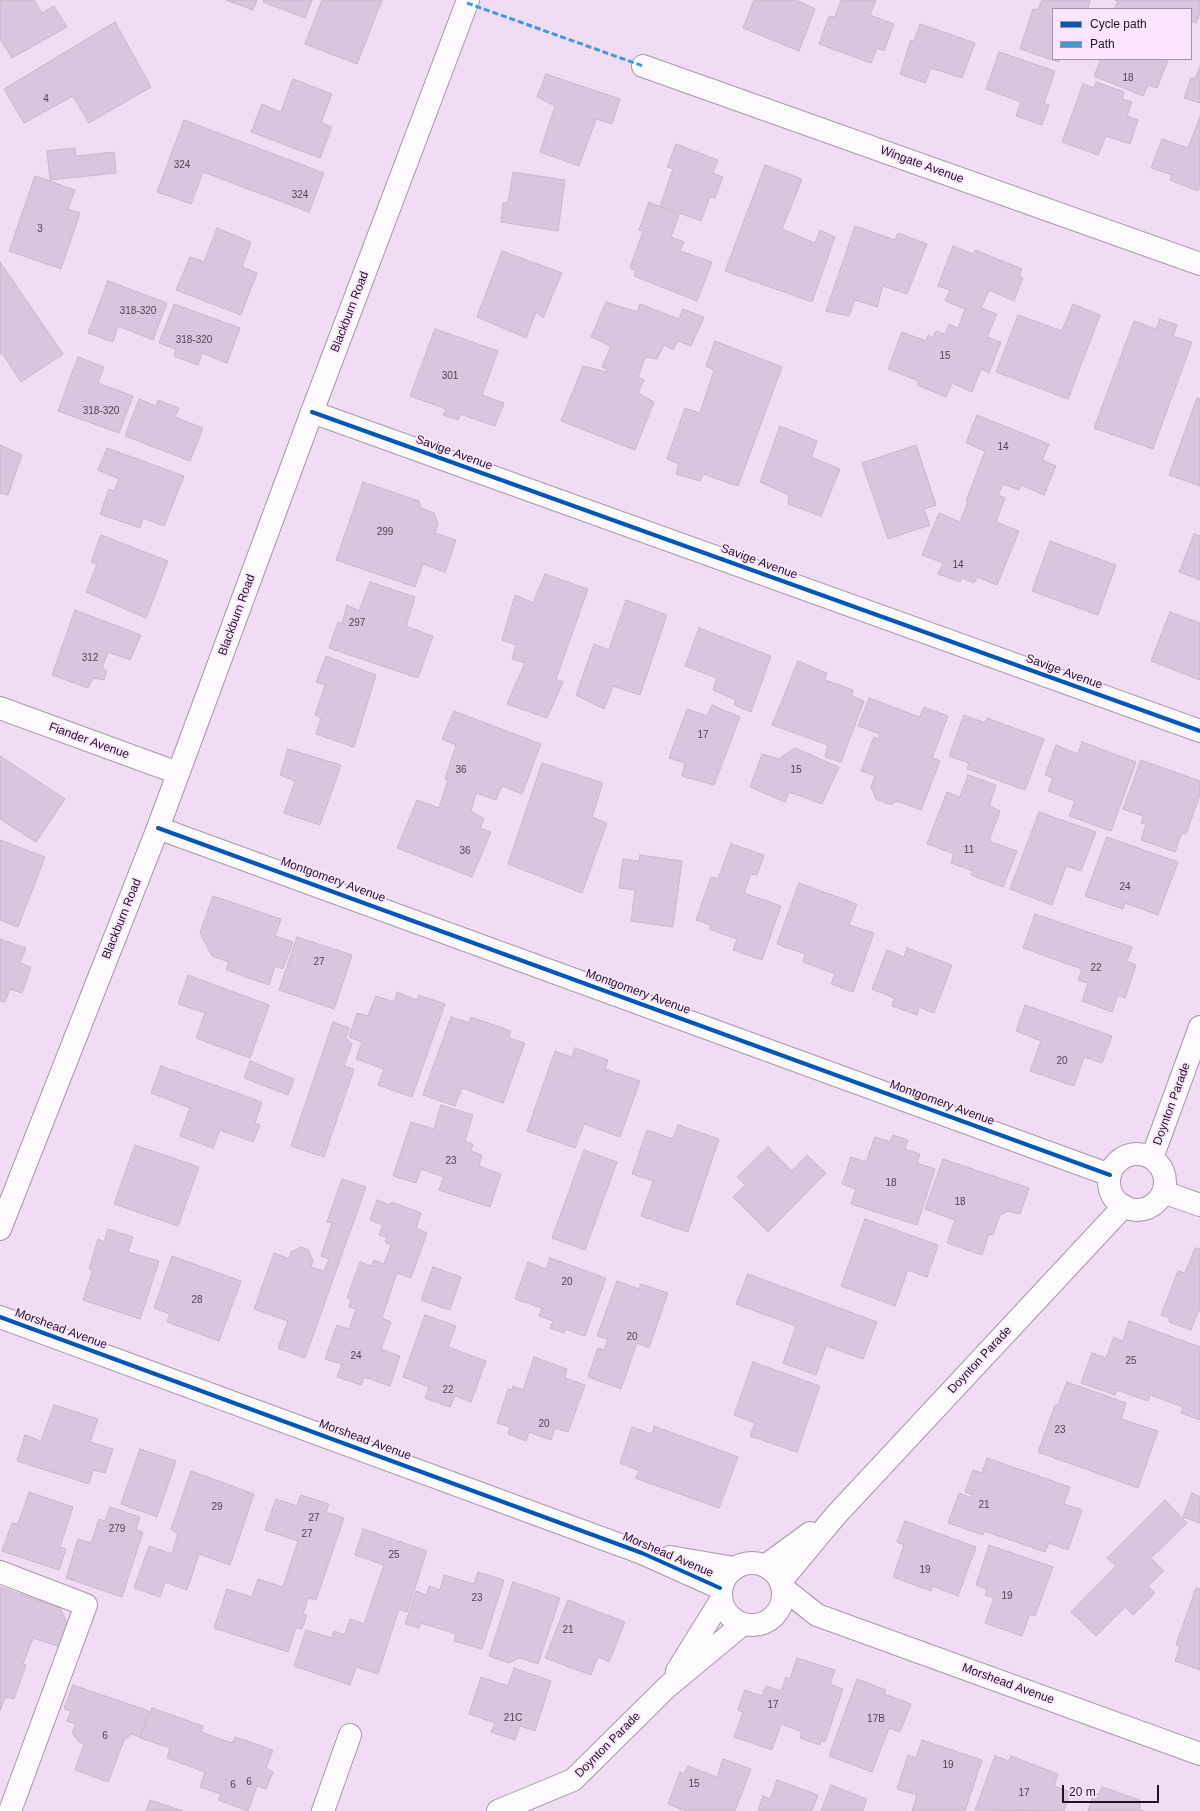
<!DOCTYPE html>
<html>
<head>
<meta charset="utf-8">
<style>
	body { margin:0 }
	#map { position:relative; width:1200px; height:1811px; overflow:hidden; background:#f0dcf3; font-family:Arial,sans-serif }
	canvas { display:block }
	.legend { position:absolute; left:1052px; top:8px; width:140px; height:52px; box-sizing:border-box; background:#fbe5ff; border:1px solid #a391a7; margin:0; padding:5px 7px; list-style:none; font-size:12px; color:#1f1322 }
	.legend li { display:flex; align-items:center; gap:8px; height:20px }
	.legend b { width:20px; border:1px solid #a391a7 }
	.scale { position:absolute; left:1062px; top:1785px; width:97px; height:18px; box-sizing:border-box; border:2px solid #1f1322; border-top:0; padding-left:5px; font-size:12px; line-height:14px; white-space:nowrap; color:#1f1322; -webkit-text-stroke:3px #fbe5ff; paint-order:stroke }
</style>
</head>
<body>
<div id="map">
<canvas width="1200" height="1811"></canvas>
<ul class="legend">
<li><b style="height:5px;background:#0057b8"></b>Cycle path</li>
<li><b style="height:5px;background:#3c9ae0"></b>Path</li>
</ul>
<div class="scale">20 m</div>
</div>
<script>
const g = document.querySelector('canvas').getContext('2d');
g.lineJoin = 'round';
function fillPath(path, color) { g.fillStyle = color; g.fill(path, 'evenodd'); }
const shape = rows => new Path2D(rows.map(r => 'M' + r).join(''));
function strokePath(path, color, width, dash) { g.strokeStyle = color; g.lineWidth = width; g.lineCap = dash ? 'butt' : 'round'; g.setLineDash(dash || []); g.stroke(path); }
function drawText(font, color, halo, rows, align = 'center') {
  g.font = font + ' Arial,sans-serif'; g.lineWidth = 3.5; g.setLineDash([]); g.textBaseline = 'middle'; g.strokeStyle = halo; g.fillStyle = color; for (const [text, x, y, turn = 0] of rows) {
    g.save(); g.translate(x, y); g.rotate((+turn || 0) * Math.PI / 180); g.textAlign = isNaN(turn) ? turn : align; if (halo) g.strokeText(text, 0, 0); g.fillText(text, 0, 0); g.restore();
  }
}
const building = shape([
	[0,0,34,0,42,13,54,6,67,27,12,58,0,39,0,0],
	[226,0,257,0,253,10,226,0],
	[264,0,312,0,305,18,263,2,264,0],
	[322,0,382,0,357,64,305,44,322,0],
	[754,0,796,0,815,9,799,51,743,28,754,0],
	[841,0,876,0,870,15,894,24,884,51,877,48,871,63,819,44,829,16,835,17,841,0],
	[1042,0,1090,0,1088,9,1053,9,1053,59,1059,59,1059,62,1020,49,1033,9,1038,10,1042,0],
	[1115,0,1200,0,1200,13,1196,23,1191,21,1191,9,1114,9,1118,2,1115,0],
	[115,22,151,87,89,123,73,96,24,123,4,89,115,22],
	[920,24,975,43,962,78,931,68,925,83,900,74,911,40,914,41,920,24],
	[999,52,1055,71,1044,103,1049,105,1042,125,1016,116,1021,102,986,89,999,52],
	[1101,59,1164,59,1168,60,1157,88,1148,85,1143,96,1094,76,1101,59],
	[1200,67,1200,103,1184,98,1191,78,1195,79,1200,67],
	[546,74,620,99,612,124,596,119,579,166,540,152,555,106,537,97,546,74],
	[293,79,332,94,321,123,332,127,320,158,251,132,262,104,281,112,293,79],
	[1096,82,1124,92,1122,99,1132,102,1127,116,1138,120,1130,144,1106,136,1098,155,1062,142,1083,84,1094,88,1096,82],
	[1200,117,1200,186,1198,191,1170,180,1172,175,1151,168,1162,139,1188,148,1200,117],
	[184,120,324,173,309,212,203,172,191,204,157,192,184,120],
	[676,144,718,160,713,173,723,177,715,198,710,197,701,221,660,206,673,169,667,167,676,144],
	[75,148,76,156,114,152,116,173,50,180,47,151,75,148],
	[765,165,802,179,782,229,815,243,820,230,835,237,812,302,725,271,765,165],
	[513,172,565,180,558,231,501,222,503,203,508,203,513,172],
	[35,176,75,190,68,209,80,213,61,269,9,251,35,176],
	[649,202,679,215,671,237,684,242,680,251,712,262,697,301,634,276,636,270,630,268,643,231,639,230,649,202],
	[855,226,895,240,898,233,927,244,907,294,883,286,877,307,855,300,849,316,826,311,855,226],
	[217,228,251,242,242,267,257,273,241,315,176,290,190,257,204,262,217,228],
	[953,246,973,254,975,250,1022,269,1019,276,1023,278,1014,301,989,290,981,308,997,314,987,337,1001,342,989,373,981,369,972,392,952,383,946,397,917,385,919,381,888,369,902,332,926,341,928,335,933,338,936,331,945,334,949,324,958,328,965,309,945,301,950,290,938,286,953,246],
	[502,251,562,273,543,318,536,312,526,338,477,317,502,251],
	[0,262,63,354,21,382,2,353,0,354,0,262],
	[108,281,167,303,153,340,118,326,113,342,88,333,108,281],
	[606,302,637,312,640,304,679,319,683,309,704,317,691,346,678,341,673,350,664,345,657,359,645,357,638,377,644,380,638,393,654,402,635,450,561,421,583,366,607,372,607,369,602,367,611,346,591,337,606,302],
	[174,304,240,328,227,363,202,353,198,365,174,356,176,349,159,343,174,304],
	[1073,304,1100,315,1068,399,996,372,1018,315,1062,331,1073,304],
	[1160,319,1177,325,1173,336,1192,342,1153,449,1094,428,1134,321,1156,329,1160,319],
	[435,329,498,351,482,395,504,403,495,426,460,414,458,420,443,415,446,409,410,396,435,329],
	[715,341,782,367,738,486,703,474,700,481,676,474,679,464,667,459,685,408,700,413,714,370,706,366,715,341],
	[78,357,104,367,98,383,133,396,119,433,58,411,78,357],
	[1197,398,1200,399,1200,486,1169,475,1197,398],
	[139,399,156,406,158,400,179,408,175,417,203,428,190,461,125,436,139,399],
	[977,415,1049,444,1042,460,1056,466,1044,495,1021,485,1019,490,1003,484,998,495,1005,498,996,522,1019,531,997,585,977,577,974,583,962,578,960,582,938,574,943,563,922,555,939,513,960,522,968,502,966,501,985,451,966,443,977,415],
	[780,426,817,441,811,457,840,469,821,516,788,504,789,495,760,482,780,426],
	[0,445,22,455,8,495,0,493,0,445],
	[916,445,936,505,924,509,930,525,888,539,862,463,916,445],
	[107,448,184,476,164,526,143,518,140,528,100,514,109,489,114,491,119,479,98,470,107,448],
	[363,482,419,501,421,508,434,513,438,523,435,533,456,540,445,572,423,564,415,587,336,560,363,482],
	[1194,534,1200,536,1200,580,1179,572,1194,534],
	[101,535,168,561,146,618,86,592,97,564,91,562,101,535],
	[1050,541,1116,565,1098,615,1032,591,1050,541],
	[545,574,588,589,556,679,563,682,547,718,507,704,525,663,512,659,516,645,502,640,515,595,533,603,545,574],
	[370,582,415,597,406,626,433,636,418,678,329,648,338,622,342,624,347,605,359,611,370,582],
	[626,600,667,615,640,695,613,686,604,709,576,695,594,644,609,650,626,600],
	[75,610,141,635,130,660,108,652,102,668,107,671,104,680,93,678,88,688,52,675,75,610],
	[1170,612,1200,623,1200,680,1151,661,1170,612],
	[699,628,771,656,751,712,734,705,736,700,713,690,717,678,685,666,699,628],
	[326,656,376,675,354,747,316,734,321,718,315,715,325,685,316,682,326,656],
	[798,661,827,673,825,680,853,690,852,696,864,701,841,762,825,757,828,745,772,725,798,661],
	[869,698,920,717,924,707,948,716,932,758,940,761,921,810,897,801,891,805,876,799,871,787,875,776,861,771,874,737,879,739,880,734,858,726,869,698],
	[712,705,740,717,714,785,682,776,685,763,669,758,687,709,707,716,712,705],
	[454,711,541,744,522,794,502,786,496,800,476,793,471,811,484,819,480,828,491,832,472,877,397,848,417,800,439,808,448,780,445,779,456,745,442,739,454,711],
	[964,715,985,723,987,718,1044,739,1025,790,967,769,969,763,949,756,964,715],
	[1082,742,1136,762,1111,831,1069,816,1075,801,1048,791,1053,778,1045,775,1056,745,1078,754,1082,742],
	[795,748,839,767,822,804,789,792,785,802,750,787,762,754,779,759,795,748],
	[288,749,341,765,320,825,284,813,295,781,280,775,288,749],
	[0,756,65,799,36,842,0,819,0,756],
	[1141,760,1200,781,1200,795,1186,834,1182,833,1175,852,1141,840,1146,824,1141,823,1143,816,1123,809,1141,760],
	[542,763,603,783,592,817,607,823,582,893,508,864,542,763],
	[968,775,996,785,989,806,1000,811,989,841,1017,851,1003,887,971,875,973,871,951,863,954,854,927,844,947,792,960,797,968,775],
	[1039,812,1096,832,1081,871,1066,866,1052,905,1010,889,1039,812],
	[1107,837,1178,862,1158,915,1125,903,1123,909,1085,896,1107,837],
	[0,840,45,857,18,927,0,920,0,840],
	[731,844,764,855,757,875,751,874,744,893,781,906,762,960,733,950,737,939,709,929,711,925,696,920,711,877,718,879,731,844],
	[640,855,682,861,673,927,631,921,635,890,619,888,623,859,639,861,640,855],
	[799,883,857,904,849,925,874,933,853,992,831,984,835,974,803,962,805,954,777,944,799,883],
	[213,896,281,919,275,936,293,942,283,969,275,966,269,985,226,970,229,962,212,956,200,933,213,896],
	[1035,914,1132,947,1127,961,1136,965,1125,998,1118,995,1112,1012,1082,1001,1088,983,1078,980,1082,969,1023,948,1035,914],
	[297,937,352,955,334,1009,279,990,297,937],
	[0,939,26,948,20,963,31,967,22,993,10,989,5,1002,0,1001,0,939],
	[907,948,952,965,934,1013,919,1007,917,1015,892,1006,894,998,872,989,887,950,904,957,907,948],
	[188,975,269,1005,250,1058,196,1038,205,1013,178,1004,188,975],
	[397,992,417,1000,419,995,445,1004,412,1097,378,1085,384,1069,356,1059,362,1042,349,1037,357,1013,368,1016,376,996,394,1002,397,992],
	[1025,1005,1112,1036,1102,1063,1084,1057,1074,1086,1030,1071,1041,1041,1016,1031,1025,1005],
	[451,1017,469,1023,471,1017,511,1031,509,1038,525,1043,503,1103,462,1088,455,1106,423,1095,451,1017],
	[333,1022,349,1028,346,1038,352,1044,344,1066,354,1069,324,1157,291,1146,333,1022],
	[575,1048,608,1060,605,1069,640,1081,620,1137,584,1124,575,1148,527,1131,555,1051,572,1057,575,1048],
	[250,1061,294,1079,288,1095,244,1078,250,1061],
	[161,1066,262,1102,255,1123,260,1125,253,1142,220,1130,213,1148,180,1136,190,1108,151,1093,161,1066],
	[441,1105,473,1115,465,1141,473,1144,471,1151,482,1155,479,1166,501,1174,490,1207,439,1190,444,1177,421,1169,416,1183,393,1176,411,1122,434,1129,441,1105],
	[678,1125,719,1139,688,1232,641,1216,653,1181,632,1174,647,1130,673,1139,678,1125],
	[893,1135,908,1140,905,1149,920,1154,917,1163,935,1169,917,1225,851,1204,856,1189,842,1184,851,1157,866,1162,875,1137,890,1142,893,1135],
	[135,1145,199,1167,178,1226,114,1204,135,1145],
	[768,1147,792,1171,807,1155,826,1173,768,1232,733,1197,745,1185,737,1177,768,1147],
	[584,1150,617,1162,585,1250,552,1238,584,1150],
	[943,1159,1029,1188,1020,1214,1008,1211,1000,1215,993,1235,989,1234,982,1255,947,1243,955,1220,925,1209,943,1159],
	[342,1179,366,1187,305,1358,278,1348,288,1321,254,1309,274,1253,289,1259,291,1252,301,1247,308,1250,313,1260,311,1267,324,1271,329,1259,321,1256,332,1223,327,1222,342,1179],
	[377,1200,390,1205,391,1202,421,1213,416,1228,427,1233,411,1278,397,1273,382,1318,391,1322,381,1349,400,1356,390,1386,364,1377,361,1385,337,1377,342,1364,325,1359,337,1325,349,1329,356,1309,349,1307,351,1300,347,1298,360,1262,372,1266,374,1260,384,1264,391,1245,385,1242,387,1237,379,1235,383,1225,370,1220,377,1200],
	[865,1219,938,1245,927,1277,908,1270,895,1306,841,1286,865,1219],
	[108,1229,133,1237,128,1252,159,1261,140,1319,83,1300,93,1270,89,1269,98,1239,104,1242,108,1229],
	[1195,1248,1200,1249,1200,1311,1199,1310,1191,1330,1169,1322,1170,1318,1161,1315,1178,1271,1185,1273,1195,1248],
	[172,1256,241,1281,219,1341,167,1322,170,1314,154,1308,172,1256],
	[550,1258,606,1278,585,1336,565,1329,564,1333,550,1328,553,1321,539,1316,542,1308,515,1299,528,1262,546,1269,550,1258],
	[433,1267,461,1277,450,1310,421,1300,433,1267],
	[748,1274,877,1322,863,1359,826,1346,816,1375,783,1363,796,1326,736,1304,748,1274],
	[617,1281,639,1289,641,1284,668,1293,649,1348,637,1343,621,1389,588,1377,598,1348,604,1350,608,1339,597,1336,617,1281],
	[425,1315,456,1326,448,1347,486,1361,471,1402,455,1396,450,1407,425,1398,429,1387,403,1377,425,1315],
	[1129,1321,1200,1347,1200,1420,1181,1413,1183,1407,1150,1395,1148,1401,1117,1390,1115,1395,1081,1383,1092,1353,1106,1358,1114,1337,1123,1341,1129,1321],
	[534,1357,567,1369,565,1378,585,1385,568,1432,555,1428,551,1440,529,1432,526,1441,508,1434,510,1427,497,1423,508,1389,512,1390,513,1386,523,1390,534,1357],
	[753,1362,820,1386,797,1452,750,1436,755,1423,734,1415,753,1362],
	[1067,1382,1126,1403,1121,1419,1158,1431,1138,1488,1038,1452,1055,1405,1058,1405,1067,1382],
	[54,1405,98,1419,90,1442,113,1449,105,1473,93,1470,89,1484,17,1461,25,1435,41,1441,54,1405],
	[654,1426,738,1457,719,1508,635,1478,640,1471,620,1463,632,1427,652,1434,654,1426],
	[140,1449,176,1461,157,1517,121,1504,140,1449],
	[987,1458,1070,1487,1064,1504,1082,1510,1068,1550,1049,1543,1045,1552,984,1531,983,1535,948,1523,959,1493,972,1498,973,1495,965,1492,973,1470,982,1473,987,1458],
	[191,1471,254,1494,230,1565,199,1554,187,1590,165,1582,160,1597,134,1588,149,1546,172,1554,178,1534,171,1529,191,1471],
	[29,1492,73,1507,60,1547,66,1549,59,1570,2,1551,12,1523,18,1524,29,1492],
	[1192,1493,1200,1497,1200,1523,1183,1517,1192,1493],
	[301,1495,329,1504,326,1512,344,1518,316,1600,308,1598,303,1614,307,1615,302,1629,296,1628,288,1652,214,1628,227,1589,252,1597,258,1579,283,1587,298,1541,265,1530,276,1499,297,1506,301,1495],
	[1165,1500,1187,1523,1151,1558,1164,1571,1148,1586,1155,1593,1133,1615,1125,1607,1096,1636,1071,1612,1116,1566,1107,1558,1165,1500],
	[110,1507,140,1517,136,1530,143,1532,122,1597,66,1578,78,1539,91,1543,99,1519,105,1521,110,1507],
	[905,1521,976,1547,958,1596,933,1586,931,1591,893,1577,904,1545,897,1542,905,1521],
	[363,1529,427,1551,407,1612,399,1609,378,1674,356,1667,350,1685,294,1666,306,1630,332,1638,334,1631,345,1635,350,1619,364,1624,384,1565,355,1555,363,1529],
	[989,1545,1053,1567,1035,1616,1030,1614,1022,1636,985,1623,994,1598,985,1595,987,1589,976,1585,989,1545],
	[478,1572,504,1580,482,1649,454,1641,456,1634,421,1623,419,1628,405,1624,416,1591,426,1595,429,1586,440,1590,444,1575,474,1584,478,1572],
	[513,1582,560,1598,538,1664,520,1658,509,1663,489,1656,513,1582],
	[0,1587,60,1608,70,1628,63,1648,33,1638,23,1664,26,1665,14,1699,5,1697,0,1711,0,1587],
	[1196,1588,1200,1589,1200,1670,1175,1661,1180,1646,1176,1645,1196,1588],
	[568,1600,625,1622,609,1662,598,1657,591,1675,545,1658,568,1600],
	[797,1658,835,1670,830,1684,843,1689,825,1742,821,1740,820,1745,800,1738,802,1732,781,1724,772,1750,734,1737,743,1712,738,1710,745,1690,762,1696,766,1686,781,1691,786,1677,790,1679,797,1658],
	[514,1668,551,1681,535,1731,520,1726,515,1740,491,1732,495,1723,469,1714,481,1677,508,1686,514,1668],
	[857,1679,886,1690,884,1694,911,1704,900,1732,889,1728,872,1772,829,1756,857,1679],
	[73,1685,149,1711,140,1737,132,1734,124,1740,108,1782,75,1770,84,1744,79,1742,72,1733,76,1724,67,1721,71,1711,64,1709,73,1685],
	[152,1708,203,1726,201,1732,232,1743,235,1737,273,1750,266,1769,273,1772,266,1789,257,1786,248,1811,218,1800,221,1794,200,1787,205,1772,167,1758,170,1748,140,1738,152,1708],
	[922,1740,982,1760,965,1811,912,1811,917,1795,897,1789,908,1755,916,1758,922,1740],
	[995,1756,1009,1761,1011,1756,1058,1774,1054,1786,1071,1792,1064,1811,975,1810,995,1756],
	[723,1759,751,1769,735,1811,686,1811,668,1804,680,1772,684,1774,688,1766,717,1777,723,1759],
	[777,1780,818,1795,812,1811,758,1811,763,1796,770,1799,777,1780],
	[831,1785,867,1799,863,1811,821,1811,831,1785],
	[1102,1787,1140,1800,1140,1810,1144,1811,1088,1811,1094,1793,1099,1794,1102,1787],
	[150,1800,183,1811,146,1811,150,1800]
]);
const minor = shape([
	[643,66,1200,264],
	[312,412,1200,731],
	[0,708,178,773],
	[158,828,1110,1175],
	'1109 1182a28 28 0 1 1 56 0a28 28 0 1 1-56 0Z',
	[1152,1158,1200,1027],
	[1163,1192,1200,1205],
	[0,1317,642,1553,720,1588],
	[670,1557,734,1568],
	'721 1594a31 31 0 1 1 62 0a31 31 0 1 1-62 0Z',
	[765,1566,810,1533],
	[0,1572,86,1605,10,1811],
	[781,1581,836,1515,1124,1206],
	[783,1588,817,1615,1200,1754],
	[677,1671,721,1600],
	[323,1811,350,1735],
	[498,1811,573,1780,667,1687,743,1624]
]);
const major = shape([
	[0,1229,158,828,312,412,468,0]
]);
const quiet = shape([
	[467,3,643,66]
]);
const cycleway = shape([
	[312,412,1200,731],
	[158,828,1110,1175],
	[0,1317,642,1553,720,1588]
]);
const numberNames = [
	["18",1128,78],
	["4",46,99],
	["324",182,165],
	["324",300,195],
	["3",40,229],
	["318-320",138,311],
	["318-320",194,340],
	["15",945,356],
	["301",450,376],
	["318-320",101,411],
	["14",1003,447],
	["299",385,532],
	["14",958,565],
	["297",357,623],
	["312",90,658],
	["17",703,735],
	["36",461,770],
	["15",796,770],
	["11",969,850],
	["36",465,851],
	["24",1125,887],
	["27",319,962],
	["22",1096,968],
	["20",1062,1061],
	["23",451,1161],
	["18",891,1183],
	["18",960,1202],
	["20",567,1282],
	["28",197,1300],
	["20",632,1337],
	["24",356,1356],
	["25",1131,1361],
	["22",448,1390],
	["20",544,1424],
	["23",1060,1430],
	["21",984,1505],
	["29",217,1507],
	["27",314,1518],
	["279",117,1529],
	["27",307,1534],
	["25",394,1555],
	["19",925,1570],
	["19",1007,1596],
	["23",477,1598],
	["21",568,1630],
	["17",773,1705],
	["21C",513,1718],
	["17B",876,1719],
	["6",105,1736],
	["19",948,1765],
	["6",249,1782],
	["15",694,1784],
	["6",233,1785],
	["17",1024,1793]
];
const streetNames = [
	["Wingate Avenue",922,165,20],
	["Blackburn Road",350,312,-69],
	["Savige Avenue",454,453,20],
	["Savige Avenue",759,562,20],
	["Blackburn Road",237,615,-70],
	["Savige Avenue",1064,672,20],
	["Fiander Avenue",89,741,20],
	["Montgomery Avenue",333,880,20],
	["Blackburn Road",122,919,-68],
	["Montgomery Avenue",638,992,20],
	["Montgomery Avenue",942,1103,20],
	["Doynton Parade",1172,1104,-70],
	["Morshead Avenue",61,1329,20],
	["Doynton Parade",980,1360,-47],
	["Morshead Avenue",365,1440,20],
	["Morshead Avenue",668,1555,23],
	["Morshead Avenue",1008,1684,20],
	["Doynton Parade",608,1745,-45]
];
fillPath(building, '#d9c5dd');
strokePath(building, '#c7b8ca', 1);
strokePath(minor, '#a798a9', 24);
strokePath(major, '#a798a9', 24);
strokePath(minor, '#fdfafd', 22);
strokePath(major, '#fdfafd', 22);
strokePath(quiet, '#3c9ae0', 3, [6, 3]);
strokePath(cycleway, '#0057b8', 4);
drawText('10px', '#504254', null, numberNames);
drawText('12px', '#1f1322', '#fbe5ff', streetNames);
</script>
</body>
</html>
